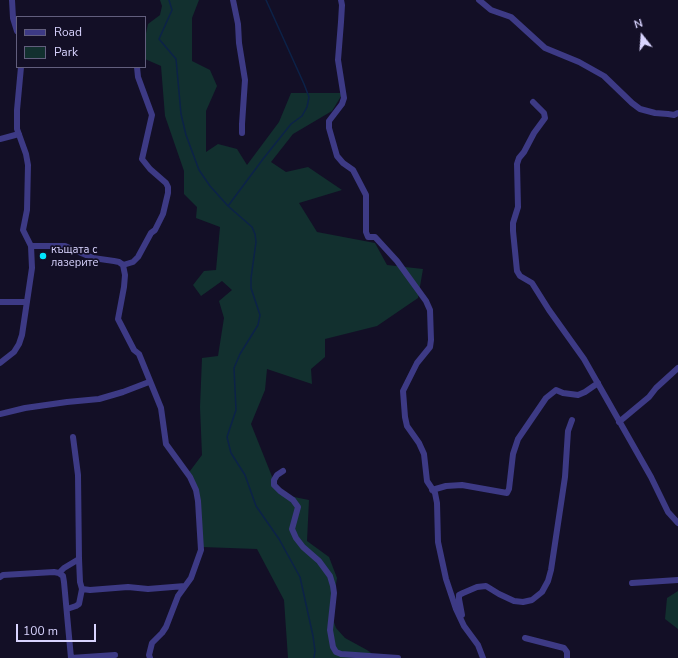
<!DOCTYPE html>
<html>
<head>
<meta charset="utf-8">
<style>
	body { margin:0 }
	#map { position:relative; width:678px; height:658px; overflow:hidden; background:#130f26; font-family:"Nunito Sans",sans-serif }
	canvas { display:block }
	.legend { position:absolute; left:16px; top:16px; width:130px; height:52px; box-sizing:border-box; background:#130f26; border:1px solid #625e7d; margin:0; padding:5px 7px; list-style:none; font-size:12px; color:#d9d4ff }
	.legend li { display:flex; align-items:center; gap:8px; height:20px }
	.legend b { width:20px; border:1px solid #625e7d }
	.north { position:absolute; left:622px; top:16px; width:40px; height:40px; -webkit-text-stroke:3px #130f26; paint-order:stroke; rotate:343deg; font-size:11px; font-weight:700; line-height:16px; text-align:center; color:#d9d4ff }
	.north::after { content:''; display:block; margin:auto; width:14px; height:18px; background:#d9d4ff; clip-path:polygon(50% 0,100% 100%,50% 72%,0 100%) }
	.scale { position:absolute; left:16px; top:624px; width:80px; height:18px; box-sizing:border-box; border:2px solid #d9d4ff; border-top:0; padding-left:5px; font-size:12px; line-height:14px; white-space:nowrap; color:#d9d4ff; -webkit-text-stroke:3px #130f26; paint-order:stroke }
</style>
</head>
<body>
<div id="map">
<canvas width="678" height="658"></canvas>
<ul class="legend">
<li><b style="height:5px;background:#3d3a85"></b>Road</li>
<li><b style="height:11px;background:#12302f"></b>Park</li>
</ul>
<div class="north">N</div>
<div class="scale">100 m</div>
</div>
<script>
const g = document.querySelector('canvas').getContext('2d');
g.lineJoin = 'round';
function fillPath(path, color) { g.fillStyle = color; g.fill(path, 'evenodd'); }
const shape = rows => new Path2D(rows.map(r => 'M' + r).join(''));
function strokePath(path, color, width, dash) { g.strokeStyle = color; g.lineWidth = width; g.lineCap = dash ? 'butt' : 'round'; g.setLineDash(dash || []); g.stroke(path); }
function drawText(font, color, halo, rows, align = 'center') {
  g.font = font + ' "Nunito Sans",sans-serif'; g.lineWidth = 3.5; g.setLineDash([]); g.textBaseline = 'middle'; g.strokeStyle = halo; g.fillStyle = color; for (const [text, x, y, turn = 0] of rows) {
    g.save(); g.translate(x, y); g.rotate((+turn || 0) * Math.PI / 180); g.textAlign = isNaN(turn) ? turn : align; if (halo) g.strokeText(text, 0, 0); g.fillText(text, 0, 0); g.restore();
  }
}
const green = shape([
	[160,0,199,0,192,18,192,61,210,70,217,86,206,111,206,152,218,144,237,149,247,165,279,122,291,93,343,93,332,111,293,134,271,162,286,172,308,167,342,190,299,203,317,232,375,243,387,265,423,269,418,298,377,326,325,339,325,357,311,369,312,384,267,369,265,390,251,424,279,494,309,500,307,541,329,557,337,578,331,614,336,628,345,638,367,650,378,658,288,658,284,600,257,549,202,547,194,490,187,475,202,455,200,407,202,358,218,356,224,318,219,301,232,290,222,281,201,296,193,285,204,271,216,270,220,227,196,218,197,207,184,194,184,171,165,116,161,66,145,59,145,38,148,24,160,15,162,6],
	[678,591,678,629,665,619,667,598]
]);
const stream = shape([
	[169,0,172,10,159,39,176,59,181,114,186,135,199,170,210,186,228,206,252,227,255,234,256,242,251,278,251,288,260,315,258,325,240,354,234,368,236,410,227,437,231,453,245,475,256,506,279,539,300,577,313,636,315,651,314,658],
	[228,206,263,159,291,124,302,116,307,107,309,97,304,84,266,0]
]);
const street = shape([
	[12,0,13,18,17,31],
	[233,0,238,24,239,43,245,80,242,124,242,133],
	[341,0,342,5,341,22,338,60,344,98,342,104,329,121,329,128,337,156,343,163,353,170,366,195,366,232,368,237,375,237,397,261,426,301,430,310,431,340,430,347,417,363,403,391,405,417,407,426,419,443,424,454,427,481,435,493,437,503,438,542,446,579,456,609,464,626,478,645,483,658],
	[479,0,491,10,511,17,545,48,579,62,604,76,632,103,640,109,655,113,668,114,674,115,678,113],
	[533,102,544,113,545,118,534,133,524,152,519,158,517,164,518,207,513,223,513,231,517,271,520,276,532,283,549,310,584,359,651,477,668,512,678,523],
	[0,139,19,134],
	[31,246,65,246,93,258,114,261,119,262,123,265,125,275,124,287,118,319,134,350,139,354,161,408,166,444,190,477,196,490,198,501,201,550,191,578,178,596,166,627,162,633,152,643,149,655,150,658],
	[123,265,133,262,138,257,151,233,155,230,163,214,168,193,168,187,166,183,150,169,142,159,152,115,138,77,137,67],
	[0,302,27,302],
	[0,363,14,352,19,344,22,335,32,268,31,246,23,230,27,210,28,165,26,154,17,129,17,110,21,67],
	[0,414,25,408,67,402,99,399,123,392,149,382],
	[619,422,649,397,656,388,678,368],
	[73,437,78,475,79,559,80,582,82,589,90,590,128,587,148,589,185,586],
	[283,471,277,475,274,480,274,485,280,491,293,500,298,507,292,529,296,538,303,547,319,561,330,576,333,586,334,593,330,630,333,647,336,652,341,654,398,658],
	[432,490,446,486,462,485,507,493,509,489,513,454,518,439,546,398,556,390,563,393,578,395,585,392,598,383],
	[59,573,64,568,79,559],
	[0,577,3,575,54,572,59,573,63,576,64,582,71,658],
	[632,583,678,580],
	[67,609,76,606,79,604,82,589],
	[462,615,459,599,459,595,463,593,477,587,486,586,499,594,514,601,523,602,532,600,542,592,548,581,551,570,565,477,568,431,572,420],
	[525,638,564,648,567,652,567,658],
	[71,658,115,655]
]);
const markers = [
	[43,256,4,"#00e5ff"]
];
const poiNames = [
	["къщата с",51,250],
	["лазерите",51,263]
];
fillPath(green, '#12302f');
strokePath(stream, '#0c2248', 1.5);
strokePath(street, '#3d3a85', 6);
for (const [x, y, r, color] of markers) { const dot = new Path2D(); dot.arc(x, y, r, 0, 2 * Math.PI); g.fillStyle = color; g.fill(dot); strokePath(dot, '#130f26', 1.5); }
drawText('11px', '#d9d4ff', '#130f26', poiNames, 'left');
</script>
</body>
</html>
